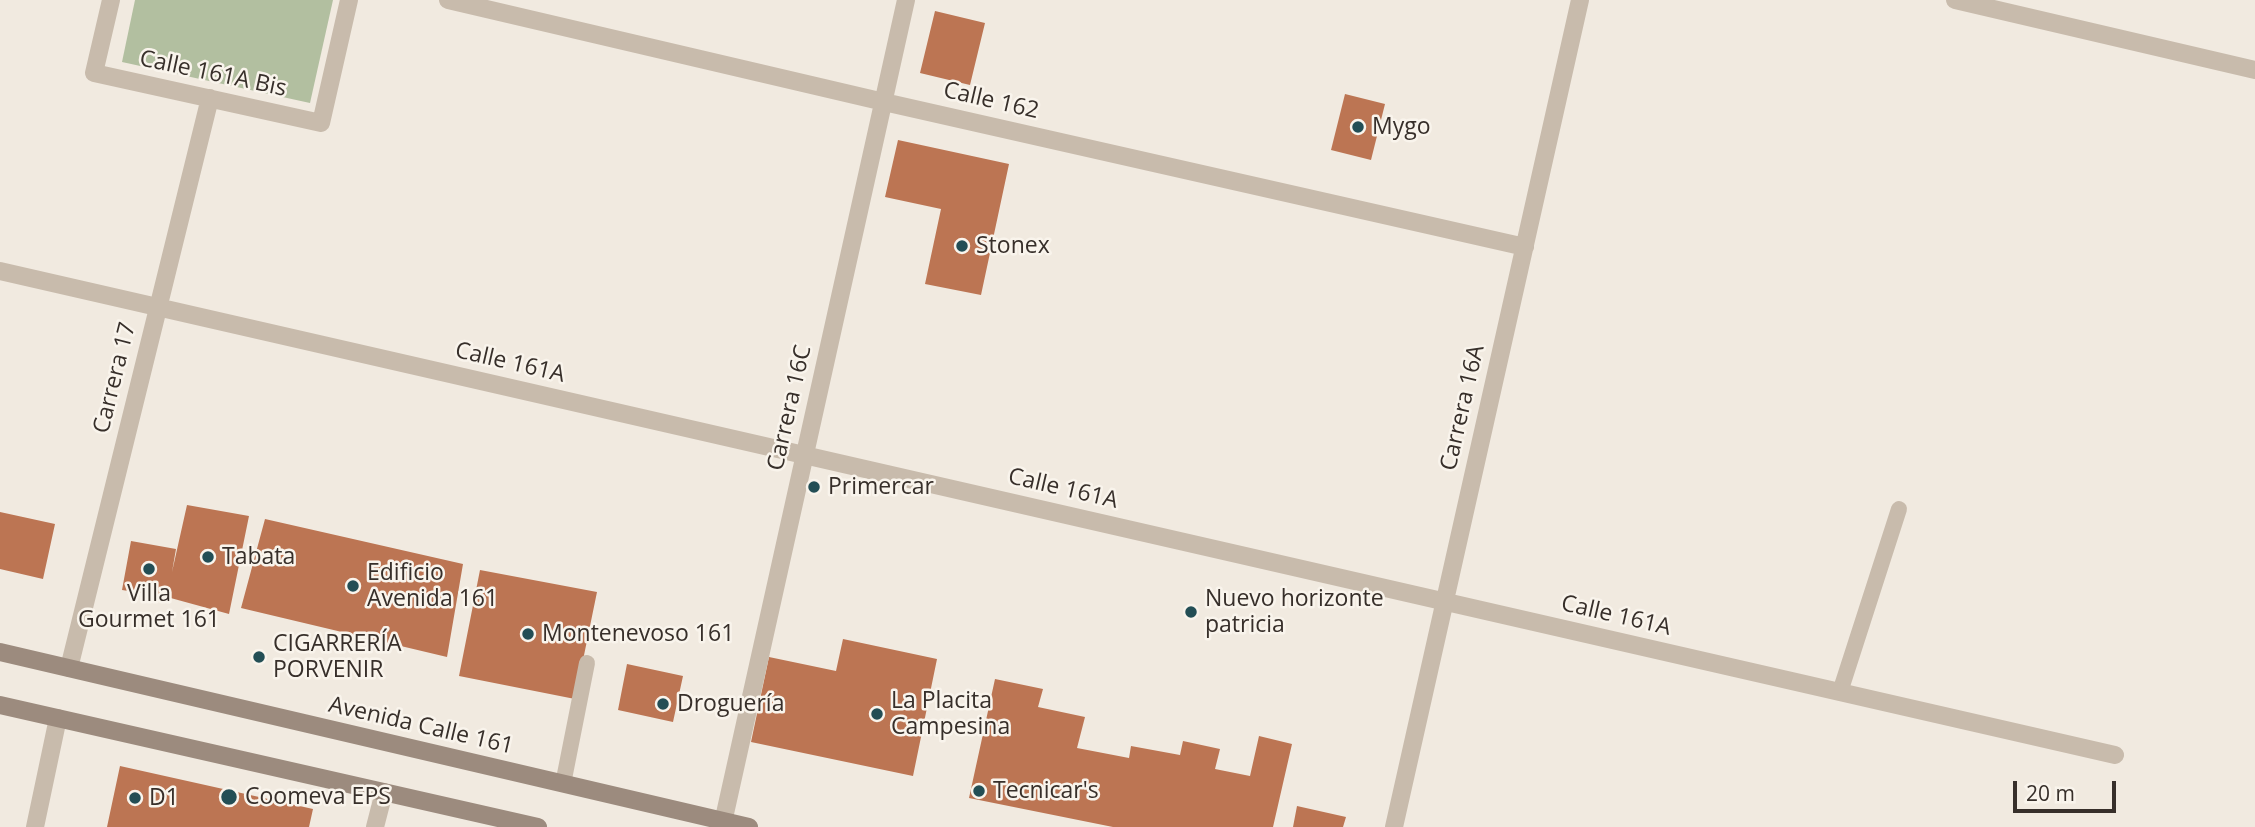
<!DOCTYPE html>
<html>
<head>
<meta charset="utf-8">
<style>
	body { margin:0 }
	#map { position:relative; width:2255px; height:827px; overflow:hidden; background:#f1eae0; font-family:"Open Sans",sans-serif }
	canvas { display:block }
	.scale { position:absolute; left:2013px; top:781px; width:103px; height:32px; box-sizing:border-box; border:4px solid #372f2a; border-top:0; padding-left:9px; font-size:21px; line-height:24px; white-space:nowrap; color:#372f2a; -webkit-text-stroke:5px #f9f4ec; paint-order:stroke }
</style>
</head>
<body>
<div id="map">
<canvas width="2255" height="827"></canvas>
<div class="scale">20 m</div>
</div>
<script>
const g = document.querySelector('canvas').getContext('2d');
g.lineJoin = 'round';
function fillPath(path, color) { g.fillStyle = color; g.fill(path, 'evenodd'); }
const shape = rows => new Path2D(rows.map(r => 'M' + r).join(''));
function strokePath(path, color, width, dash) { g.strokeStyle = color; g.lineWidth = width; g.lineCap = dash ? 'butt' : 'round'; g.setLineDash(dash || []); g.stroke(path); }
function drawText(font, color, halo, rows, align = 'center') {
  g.font = font + ' "Open Sans",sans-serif'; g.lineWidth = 5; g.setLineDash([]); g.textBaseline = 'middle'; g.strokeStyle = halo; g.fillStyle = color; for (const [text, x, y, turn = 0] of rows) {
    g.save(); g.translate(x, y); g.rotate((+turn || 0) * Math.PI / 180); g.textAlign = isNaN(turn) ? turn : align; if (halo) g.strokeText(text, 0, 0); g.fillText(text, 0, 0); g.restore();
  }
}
const green = shape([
	[135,0,333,0,310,103,122,62]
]);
const building = shape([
	[935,11,985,23,970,85,920,73],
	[1345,94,1385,104,1371,160,1331,150],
	[898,140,1009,164,981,295,925,284,941,209,885,197],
	[187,505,249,516,229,614,167,597,122,590,131,541,176,549,172,572],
	[0,512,55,524,43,579,0,569],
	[265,519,463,564,447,657,241,608],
	[480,570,597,592,575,699,459,676],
	[843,639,937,659,913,776,751,742,769,657,836,671],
	[627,664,683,676,673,722,618,710],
	[995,679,1043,689,1038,707,1085,717,1077,748,1129,758,1131,746,1180,755,1183,741,1220,749,1215,769,1250,776,1259,736,1292,744,1273,827,1113,827,969,798],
	[120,766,313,809,309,827,107,827],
	[1297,806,1346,817,1343,827,1293,827]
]);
const lane = shape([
	[1840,692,1899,509],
	[563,784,587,663]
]);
const street = shape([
	[111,0,94,73,321,123,349,0],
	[448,0,884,102,1525,247],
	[1955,0,2255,70],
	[0,271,2115,755],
	[69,668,210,98],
	[35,827,58,718],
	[375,827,384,792],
	[722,827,906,0],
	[1394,827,1580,0]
]);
const secondary = shape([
	[0,652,749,827],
	[0,705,538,827]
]);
const markers = [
	[1358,127,7,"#234e55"],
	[962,246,7,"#234e55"],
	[814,487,7,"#234e55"],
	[208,557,7,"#234e55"],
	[149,569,7,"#234e55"],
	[353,586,7,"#234e55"],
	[1191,612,7,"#234e55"],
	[528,634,7,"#234e55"],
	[259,657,7,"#234e55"],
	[663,704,7,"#234e55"],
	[877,714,7,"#234e55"],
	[979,791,7,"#234e55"],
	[229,797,9,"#234e55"],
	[135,798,7,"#234e55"]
];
const streetNames = [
	["Calle 161A Bis",213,74,12],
	["Calle 162",991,101,13],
	["Calle 161A",510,363,13],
	["Carrera 17",115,378,-76],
	["Carrera 16C",790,408,-77],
	["Carrera 16A",1463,408,-77],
	["Calle 161A",1063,489,13],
	["Calle 161A",1616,616,13],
	["Avenida Calle 161",421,726,13]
];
const poiNames = [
	["Mygo",1372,127],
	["Stonex",976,246],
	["Primercar",828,487],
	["Tabata",222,557],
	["Edificio",367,573],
	["Avenida 161",367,599],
	["Villa",149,594,"center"],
	["Gourmet 161",149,620,"center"],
	["Nuevo horizonte",1205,599],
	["patricia",1205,625],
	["Montenevoso 161",542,634],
	["CIGARRERÍA",273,644],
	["PORVENIR",273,670],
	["La Placita",891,701],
	["Campesina",891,727],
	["Droguería",677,704],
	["Tecnicar's",993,791],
	["Coomeva EPS",245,797],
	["D1",149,798]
];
fillPath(green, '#b2bfa0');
fillPath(building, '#bc7553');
strokePath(lane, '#c8bbac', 16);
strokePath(street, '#c8bbac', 18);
strokePath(secondary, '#9c8b7e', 18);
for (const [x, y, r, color] of markers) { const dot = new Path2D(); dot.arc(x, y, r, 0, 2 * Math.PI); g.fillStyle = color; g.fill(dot); strokePath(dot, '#f9f4ec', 2.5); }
drawText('23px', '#372f2a', '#f9f4ec', streetNames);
drawText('23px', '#372f2a', '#f9f4ec', poiNames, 'left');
</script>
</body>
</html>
